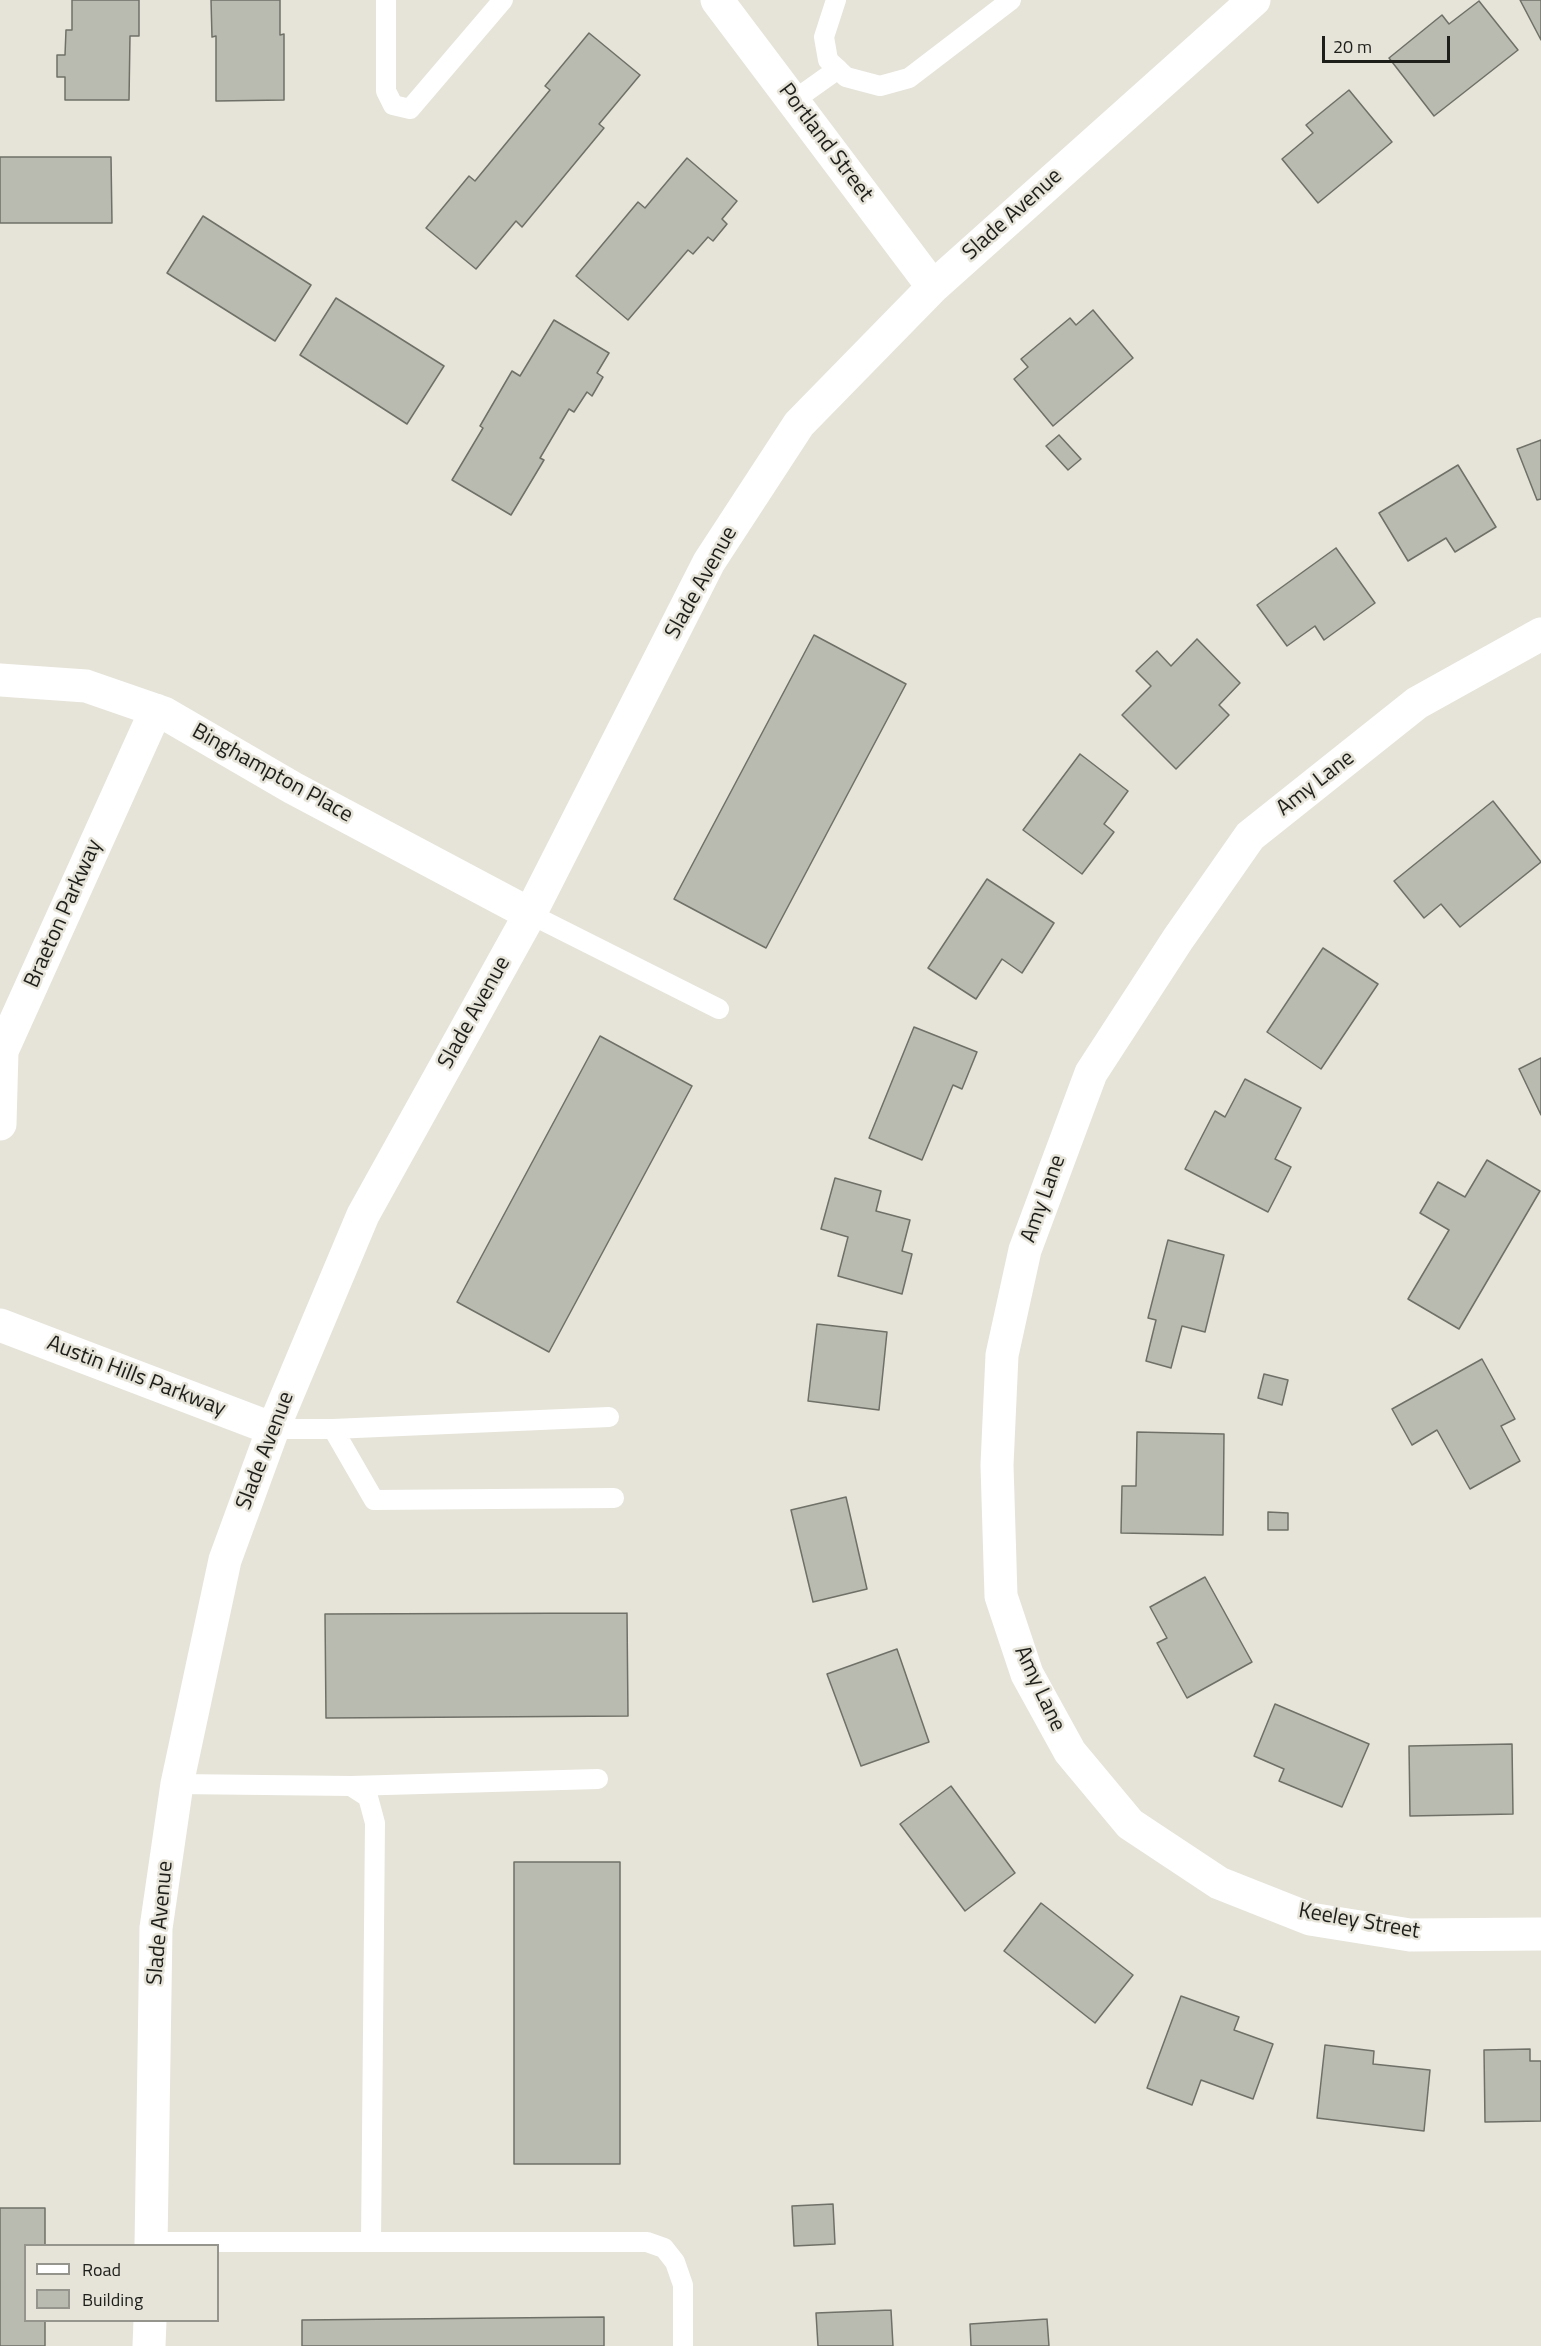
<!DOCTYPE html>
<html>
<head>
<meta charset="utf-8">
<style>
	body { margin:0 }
	#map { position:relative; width:1541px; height:2346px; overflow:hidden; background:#e6e4d9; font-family:"Titillium Web",sans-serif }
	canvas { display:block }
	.legend { position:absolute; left:24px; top:2244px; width:195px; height:78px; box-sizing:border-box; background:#e6e4d9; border:2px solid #96958d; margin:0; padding:8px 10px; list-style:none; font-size:18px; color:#1e1e1a }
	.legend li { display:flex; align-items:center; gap:12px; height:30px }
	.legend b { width:30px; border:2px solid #96958d }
	.scale { position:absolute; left:1322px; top:36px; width:128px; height:27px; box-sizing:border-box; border:3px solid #1e1e1a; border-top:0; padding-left:8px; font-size:18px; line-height:21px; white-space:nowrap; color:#1e1e1a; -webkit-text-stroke:4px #e6e4d9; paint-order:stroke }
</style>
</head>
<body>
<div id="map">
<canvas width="1541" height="2346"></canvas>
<ul class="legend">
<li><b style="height:8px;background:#fff"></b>Road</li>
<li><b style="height:16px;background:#b9bab0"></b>Building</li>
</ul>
<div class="scale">20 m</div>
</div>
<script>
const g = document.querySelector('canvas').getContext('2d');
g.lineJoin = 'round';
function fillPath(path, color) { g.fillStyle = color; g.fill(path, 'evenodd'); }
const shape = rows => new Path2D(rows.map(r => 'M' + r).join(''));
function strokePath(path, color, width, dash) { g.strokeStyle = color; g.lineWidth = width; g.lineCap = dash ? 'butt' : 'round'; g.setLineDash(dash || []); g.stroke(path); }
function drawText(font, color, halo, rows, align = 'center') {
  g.font = font + ' "Titillium Web",sans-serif'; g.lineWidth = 5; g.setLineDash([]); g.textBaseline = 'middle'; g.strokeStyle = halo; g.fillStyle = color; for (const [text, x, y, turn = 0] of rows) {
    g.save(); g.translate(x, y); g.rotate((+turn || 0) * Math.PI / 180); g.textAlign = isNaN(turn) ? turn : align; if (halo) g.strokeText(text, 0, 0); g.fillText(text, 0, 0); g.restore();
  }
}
const building = shape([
	[72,0,139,0,139,36,130,36,129,100,65,100,65,77,57,77,57,55,65,55,66,30,72,30,72,0],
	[211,0,280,0,280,35,284,34,284,100,216,101,216,36,212,37,211,0],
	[1520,0,1541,0,1541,40,1520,0],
	[1479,1,1518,50,1434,116,1389,58,1442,15,1449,24,1479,1],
	[589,33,640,75,599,124,604,128,522,227,516,221,476,269,426,228,469,176,475,181,550,90,545,86,589,33],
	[1349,90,1392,142,1318,203,1282,159,1313,133,1306,125,1349,90],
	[0,157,111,157,112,223,0,223,0,157],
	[687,158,737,201,722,219,727,224,713,241,708,237,693,254,688,250,628,320,576,276,638,202,645,208,687,158],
	[203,216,311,285,275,341,167,273,203,216],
	[336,298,444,366,407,424,300,355,336,298],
	[1093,310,1133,358,1053,426,1014,379,1028,367,1021,359,1070,318,1076,325,1093,310],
	[554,320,609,353,597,373,603,377,592,396,587,392,574,412,569,409,540,458,544,460,511,515,452,480,483,428,480,426,512,371,520,376,554,320],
	[1059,435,1081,459,1068,470,1046,446,1059,435],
	[1541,440,1541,499,1537,500,1517,449,1541,440],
	[1458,465,1496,527,1455,552,1446,538,1408,561,1379,513,1458,465],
	[1336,548,1375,603,1324,640,1315,626,1287,646,1257,605,1336,548],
	[814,635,906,684,766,948,674,899,814,635],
	[1197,639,1240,683,1219,705,1229,715,1176,769,1122,715,1151,686,1136,671,1157,651,1171,666,1197,639],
	[1080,754,1128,791,1104,824,1114,832,1082,874,1023,830,1080,754],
	[1493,801,1541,862,1460,927,1441,904,1424,918,1394,881,1493,801],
	[987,879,1054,923,1022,973,1002,959,976,999,928,968,987,879],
	[1323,948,1378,984,1321,1069,1267,1032,1323,948],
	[914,1027,977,1052,962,1089,953,1085,922,1160,869,1138,914,1027],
	[600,1036,692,1086,549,1352,457,1302,600,1036],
	[1541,1058,1541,1115,1519,1069,1541,1058],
	[1245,1079,1301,1108,1275,1159,1291,1167,1268,1212,1185,1169,1215,1111,1225,1117,1245,1079],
	[1487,1160,1540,1191,1459,1329,1408,1299,1449,1230,1420,1213,1438,1182,1465,1197,1487,1160],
	[835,1178,881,1191,876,1211,910,1220,902,1251,912,1254,902,1294,838,1276,848,1237,821,1229,835,1178],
	[1168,1240,1224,1255,1205,1332,1182,1326,1171,1368,1146,1361,1156,1320,1148,1318,1168,1240],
	[817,1324,887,1332,879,1410,808,1401,817,1324],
	[1482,1359,1515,1419,1501,1426,1520,1461,1470,1489,1437,1430,1412,1445,1392,1409,1482,1359],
	[1264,1374,1288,1380,1282,1405,1258,1398,1264,1374],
	[1137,1432,1224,1434,1223,1535,1121,1533,1122,1486,1136,1486,1137,1432],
	[846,1497,867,1589,813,1602,791,1510,846,1497],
	[1268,1512,1288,1513,1288,1530,1268,1530,1268,1512],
	[1205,1577,1252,1662,1187,1698,1157,1643,1167,1638,1150,1607,1205,1577],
	[627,1613,628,1716,326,1718,325,1614,627,1613],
	[897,1649,929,1742,861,1766,827,1674,897,1649],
	[1275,1704,1369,1744,1342,1807,1279,1781,1284,1769,1254,1756,1275,1704],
	[1512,1744,1513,1814,1410,1816,1409,1746,1512,1744],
	[951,1786,1015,1873,965,1911,900,1824,951,1786],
	[514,1862,620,1862,620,2164,514,2164,514,1862],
	[1041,1903,1133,1975,1095,2023,1004,1951,1041,1903],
	[1181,1996,1239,2017,1234,2030,1273,2044,1253,2099,1201,2080,1192,2105,1147,2088,1181,1996],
	[1325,2045,1374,2051,1373,2064,1430,2070,1424,2131,1317,2118,1325,2045],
	[1530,2049,1530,2061,1541,2061,1541,2121,1485,2122,1484,2050,1530,2049],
	[833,2204,835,2244,794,2246,792,2206,833,2204],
	[0,2208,45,2208,45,2246,26,2246,26,2320,45,2320,45,2346,0,2346,0,2208],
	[891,2310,893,2346,818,2346,816,2313,891,2310],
	[604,2317,604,2346,302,2346,302,2320,604,2317],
	[1047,2319,1049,2346,971,2346,970,2324,1047,2319]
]);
const lane = shape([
	[386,0,386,91,393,105,410,109,503,0],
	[836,0,824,37,828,60,846,77,880,86,909,78,1011,0],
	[793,101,838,69],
	[530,914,719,1009],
	[273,1429,333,1429,609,1417],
	[333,1429,374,1500,614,1498],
	[177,1784,351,1786,368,1797,375,1823,371,2241],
	[351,1786,598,1779],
	[151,2242,647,2242,664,2248,675,2262,683,2285,683,2346]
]);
const street = shape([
	[717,0,933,287],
	[1541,634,1417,703,1250,836,1178,939,1091,1073,1025,1250,1002,1355,997,1465,1001,1596,1027,1674,1070,1752,1130,1824,1219,1883,1310,1919,1410,1935,1541,1934],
	[0,680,86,686,164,713,293,788,530,914],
	[0,1124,2,1051,156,710],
	[0,1325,273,1429],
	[151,2246,156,1928,177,1784,225,1560,273,1429,363,1215,530,914,709,562,799,424,933,287,1254,0],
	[149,2346,150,2320]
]);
const streetNames = [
	["Portland Street",825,143,53],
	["Slade Avenue",1013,215,-42],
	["Slade Avenue",702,583,-61],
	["Binghampton Place",272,774,29],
	["Amy Lane",1316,784,-38],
	["Braeton Parkway",64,914,-66],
	["Slade Avenue",475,1013,-61],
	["Amy Lane",1044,1199,-70],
	["Austin Hills Parkway",136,1377,21],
	["Slade Avenue",266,1451,-69],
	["Amy Lane",1039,1689,65],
	["Keeley Street",1359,1922,10],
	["Slade Avenue",161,1923,-85]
];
fillPath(building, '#b9bab0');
strokePath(building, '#6f7067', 1.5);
strokePath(lane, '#fff', 20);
strokePath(street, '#fff', 33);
drawText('22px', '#1e1e1a', '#e6e4d9', streetNames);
</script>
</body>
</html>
